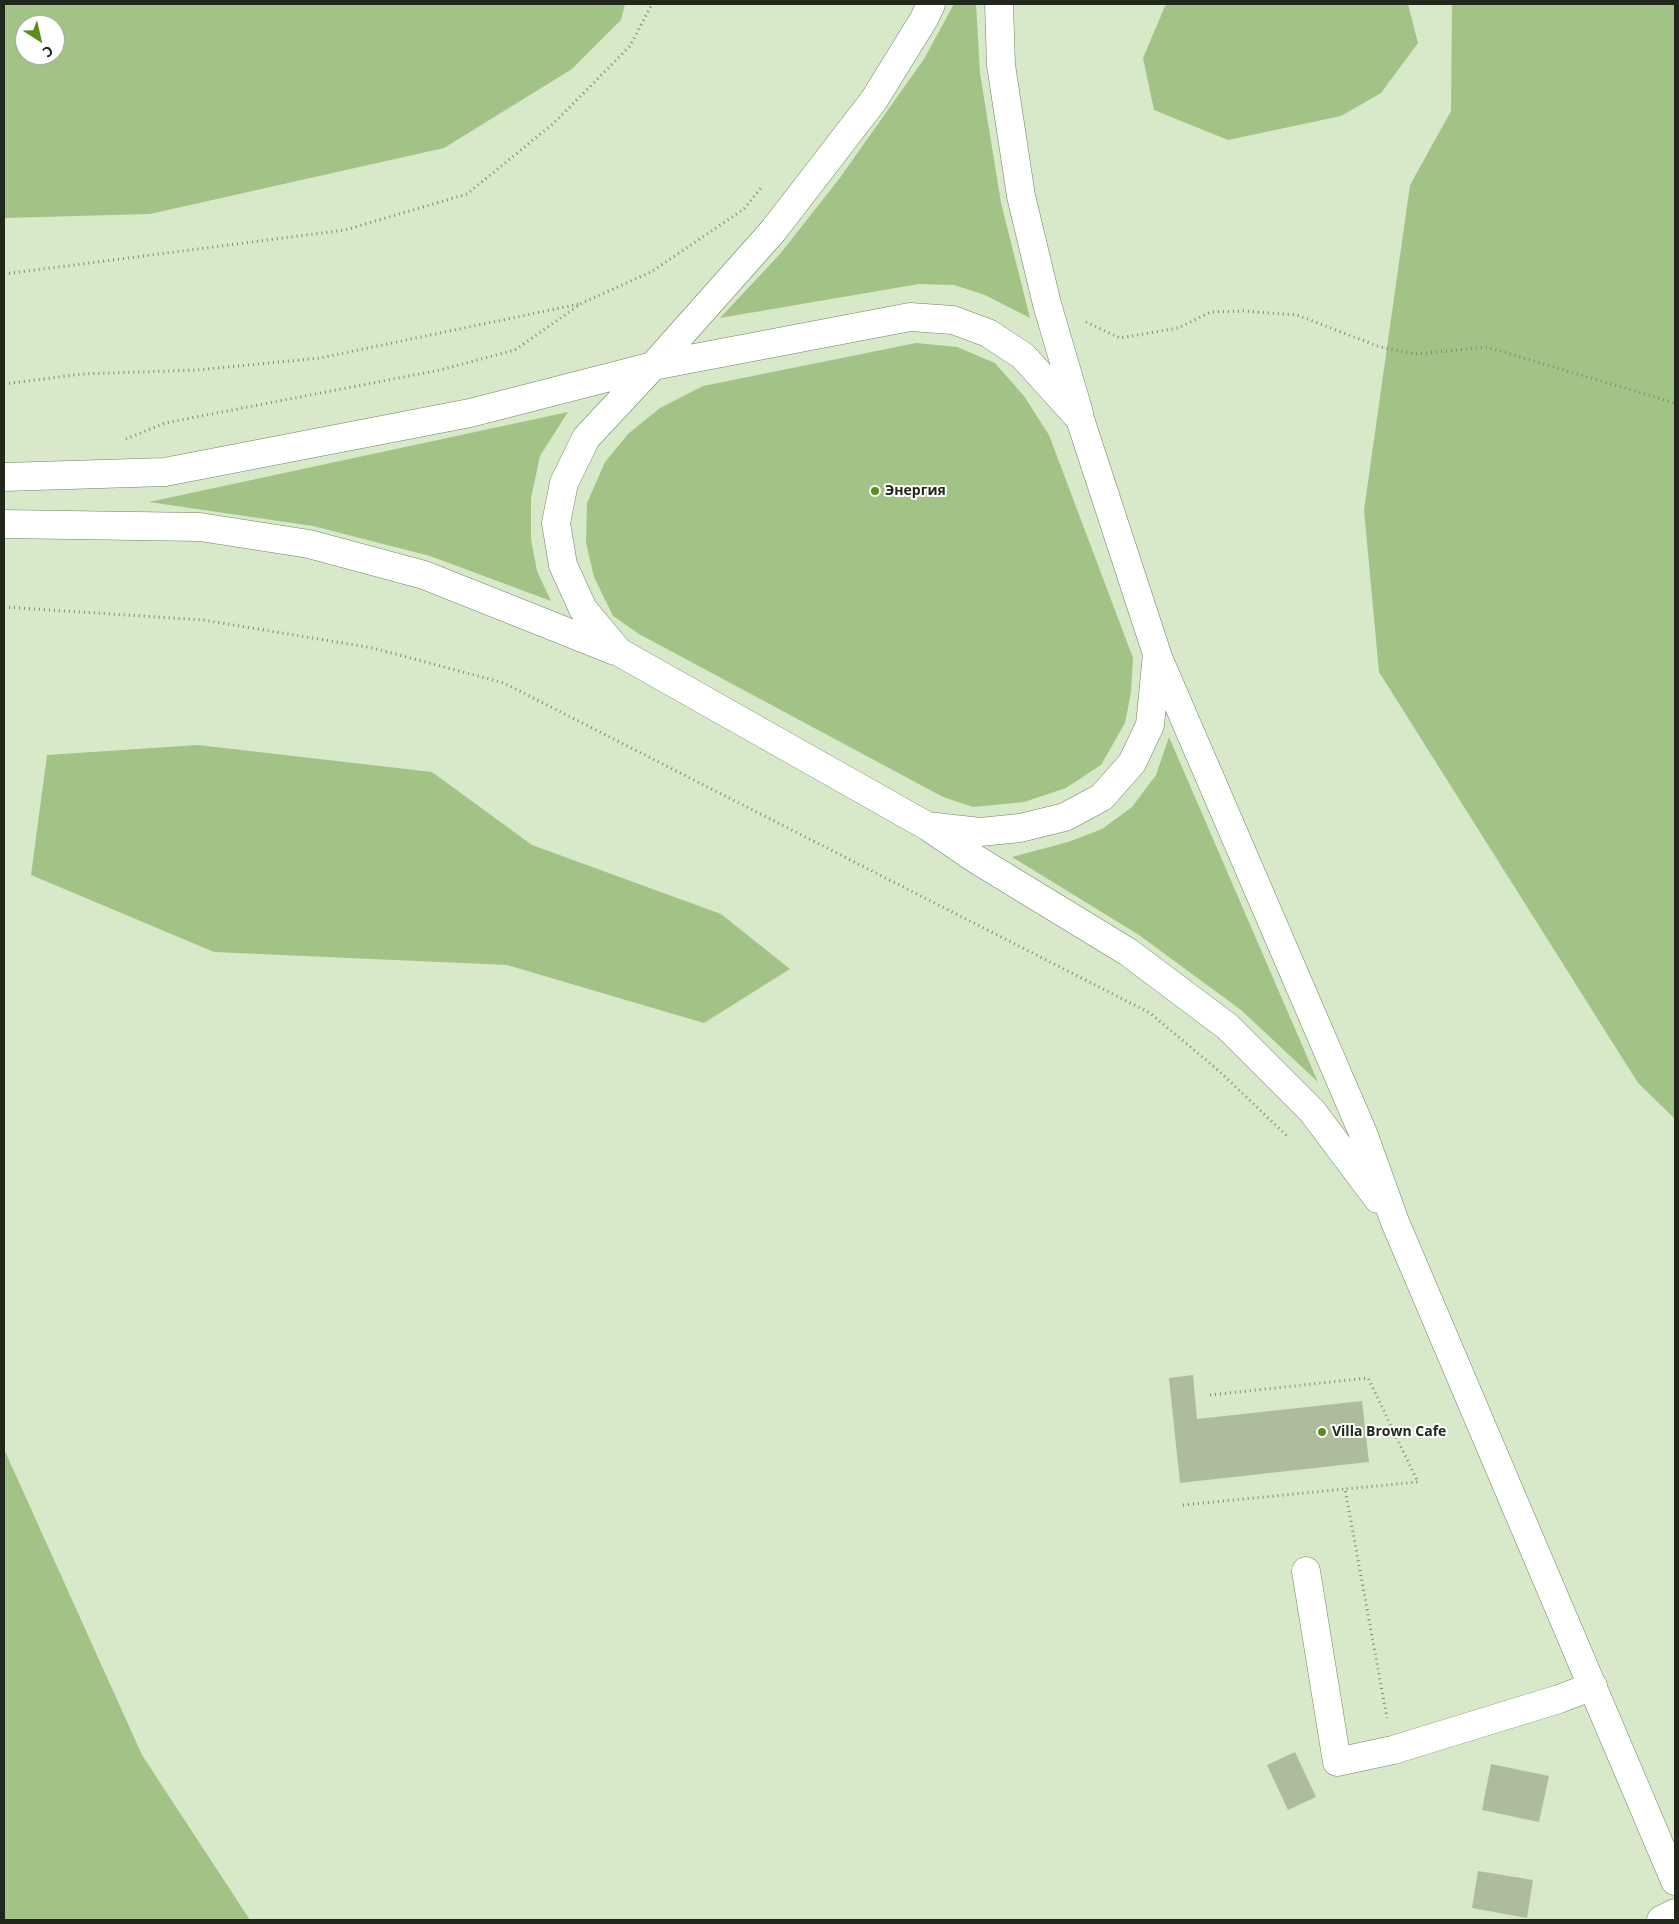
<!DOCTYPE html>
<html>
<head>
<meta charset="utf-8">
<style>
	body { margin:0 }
	#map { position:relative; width:1679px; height:1924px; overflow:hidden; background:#d8e9c9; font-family:"Open Sans",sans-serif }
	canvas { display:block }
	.frame { position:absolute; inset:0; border:5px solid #21271b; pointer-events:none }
	.north { position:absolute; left:15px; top:15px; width:50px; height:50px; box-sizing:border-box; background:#fff; border:1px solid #a6a9a4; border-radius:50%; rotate:145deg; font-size:14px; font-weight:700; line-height:20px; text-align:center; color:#21271b }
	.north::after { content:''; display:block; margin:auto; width:18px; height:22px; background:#5c8b1f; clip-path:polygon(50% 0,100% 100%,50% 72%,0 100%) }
</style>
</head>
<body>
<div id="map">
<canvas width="1679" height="1924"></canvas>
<div class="frame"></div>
<div class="north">С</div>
</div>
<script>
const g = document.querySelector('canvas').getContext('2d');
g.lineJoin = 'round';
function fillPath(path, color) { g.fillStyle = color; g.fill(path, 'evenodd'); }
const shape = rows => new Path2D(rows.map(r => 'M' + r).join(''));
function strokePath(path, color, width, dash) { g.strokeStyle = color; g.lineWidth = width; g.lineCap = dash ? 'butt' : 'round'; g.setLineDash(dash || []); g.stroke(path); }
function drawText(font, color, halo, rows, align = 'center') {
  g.font = font + ' "Open Sans",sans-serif'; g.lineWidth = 4; g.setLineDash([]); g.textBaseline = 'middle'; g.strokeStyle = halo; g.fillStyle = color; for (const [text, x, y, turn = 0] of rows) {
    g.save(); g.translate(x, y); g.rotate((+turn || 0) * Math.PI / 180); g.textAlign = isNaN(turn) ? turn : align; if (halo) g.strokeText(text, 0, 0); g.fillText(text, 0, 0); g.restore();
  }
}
const green = shape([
	[4,4,625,4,621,20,572,69,444,148,150,214,4,218],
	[25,25,55,25,55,55,25,55],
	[954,4,976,4,980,73,1001,203,1030,318,985,295,954,285,919,284,720,318,780,254,839,179,924,59],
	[1170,4,1408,4,1418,43,1381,93,1341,116,1228,140,1154,110,1143,58,1165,6],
	[1452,4,1675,4,1675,1119,1638,1083,1379,672,1364,510,1410,185,1451,111],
	[916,343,957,347,995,363,1024,396,1049,435,1133,658,1131,692,1125,723,1101,765,1066,788,1024,802,973,807,943,797,639,634,613,616,594,577,586,543,587,503,605,462,628,434,660,408,703,386],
	[568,412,540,456,531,498,531,539,537,571,551,601,430,556,313,526,149,502],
	[1169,737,1318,1082,1241,1010,1139,935,1012,857,1068,842,1102,829,1132,807,1156,775],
	[198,745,432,772,532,845,721,914,790,969,704,1023,507,965,214,952,31,875,47,755],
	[4,1449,142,1755,250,1920,4,1920]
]);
const building = shape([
	[1193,1375,1197,1419,1362,1401,1369,1462,1180,1483,1169,1378],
	[1295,1752,1316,1797,1288,1810,1267,1765],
	[1491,1764,1549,1776,1539,1822,1482,1810],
	[1478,1871,1533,1880,1527,1918,1472,1908]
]);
const path = shape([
	[4,274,345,230,467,194,554,123,630,46,652,4],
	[1086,322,1120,338,1178,328,1211,312,1243,311,1297,315,1380,347,1416,354,1487,347,1675,403],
	[4,384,82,374,197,370,320,358,579,304],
	[126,439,165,423,440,370,515,350,582,303,651,272,744,209,761,188],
	[4,607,203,620,373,648,504,683,1150,1013,1219,1071,1287,1136],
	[1210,1395,1368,1378,1418,1482,1345,1489,1387,1718],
	[1183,1505,1345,1489]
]);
const minor = shape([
	[999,4,1001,65,1021,196,1047,304,1079,413],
	[910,317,953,320,988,333,1023,356,1080,419,1157,654,1150,725,1132,763,1102,797,1065,817,1020,828,980,832,927,826,619,652,583,609,563,565,556,523,564,483,586,438,653,366,910,317],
	[4,477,165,472,470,413,653,366,773,231,874,100,924,19,931,4],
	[4,524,200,527,309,544,424,575,615,651],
	[1157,655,1363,1133,1395,1222,1675,1881],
	[930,828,974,858,1128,952,1228,1027,1312,1111,1378,1199],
	[1306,1571,1337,1762,1393,1750,1559,1699,1593,1686],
	[1661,1920,1675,1913]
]);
const markers = [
	[875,491,5,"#5c8b1f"],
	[1322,1432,5,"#5c8b1f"]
];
const poiNames = [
	["Энергия",885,491],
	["Villa Brown Cafe",1332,1432]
];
fillPath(green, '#a3c386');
fillPath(building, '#acbc9d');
strokePath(minor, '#728265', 29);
strokePath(path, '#7d8872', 3, [1, 4]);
strokePath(minor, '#fff', 28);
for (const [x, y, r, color] of markers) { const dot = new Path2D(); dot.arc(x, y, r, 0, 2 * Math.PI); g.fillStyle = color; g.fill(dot); strokePath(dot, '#fff', 2); }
drawText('bold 14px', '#21271b', '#fff', poiNames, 'left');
</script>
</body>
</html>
